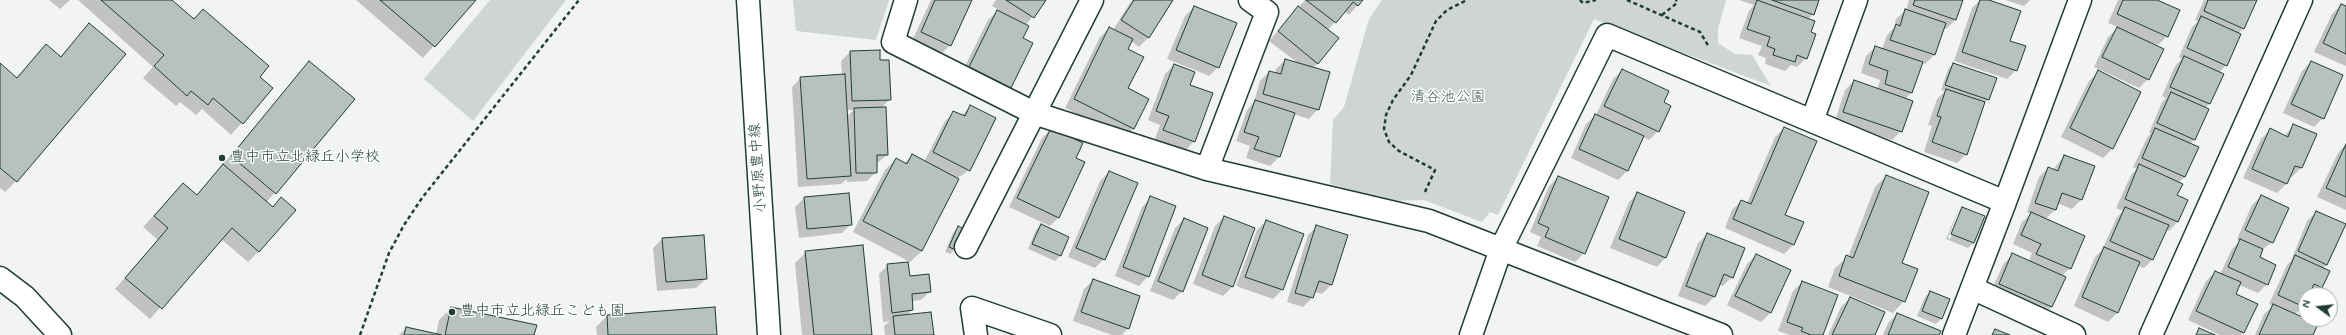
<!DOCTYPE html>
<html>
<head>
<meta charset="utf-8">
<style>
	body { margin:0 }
	#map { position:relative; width:2346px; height:335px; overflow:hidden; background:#f2f3f3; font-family:Mynerve,sans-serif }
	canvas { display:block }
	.north { position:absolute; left:2298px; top:287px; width:40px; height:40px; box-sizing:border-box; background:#fff; border:1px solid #a5b1ae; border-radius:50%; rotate:285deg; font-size:11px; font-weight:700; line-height:16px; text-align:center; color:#1f3d34 }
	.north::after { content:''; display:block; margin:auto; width:14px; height:18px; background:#1f3d34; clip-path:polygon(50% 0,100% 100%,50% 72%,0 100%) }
</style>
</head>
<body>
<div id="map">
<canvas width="2346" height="335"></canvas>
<div class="north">N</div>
</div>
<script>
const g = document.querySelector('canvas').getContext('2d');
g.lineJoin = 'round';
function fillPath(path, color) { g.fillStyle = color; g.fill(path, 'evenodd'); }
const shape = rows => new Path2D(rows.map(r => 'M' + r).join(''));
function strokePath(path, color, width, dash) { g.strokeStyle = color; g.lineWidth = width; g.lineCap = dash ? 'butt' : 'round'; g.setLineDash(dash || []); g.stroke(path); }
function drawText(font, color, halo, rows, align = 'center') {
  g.font = font + ' Mynerve,"Klee One",sans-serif'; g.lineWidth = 3; g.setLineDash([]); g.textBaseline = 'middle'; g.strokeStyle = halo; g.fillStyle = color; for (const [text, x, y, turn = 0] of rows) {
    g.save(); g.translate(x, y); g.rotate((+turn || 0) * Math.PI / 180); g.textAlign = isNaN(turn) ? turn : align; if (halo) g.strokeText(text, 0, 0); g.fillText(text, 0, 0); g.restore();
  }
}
const green = shape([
	[490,0,566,0,473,121,424,79],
	[793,0,889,0,876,40,796,31],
	[1382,0,1726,0,1718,29,1718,43,1735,54,1752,55,1771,86,1594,19,1498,215,1490,212,1482,222,1424,200,1388,201,1330,184,1333,120,1344,107,1369,19]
]);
const shadow = shape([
	[49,0,70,0,60,9],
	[78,0,171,0,272,88,231,135,202,109,196,115,180,102,176,106,143,78,153,67],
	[356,0,474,0,423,58],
	[931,0,971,0,950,45,941,54,912,41],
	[996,0,1045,0,1026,25,1010,87,1001,96,960,76,988,20,999,10,992,6],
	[1132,0,1172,0,1148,38,1139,47,1131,41,1127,50,1127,88,1134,128,1125,137,1065,108,1100,37,1109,28,1113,30],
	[1305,0,1362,0,1349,15,1344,11,1328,30,1318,63,1313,68,1318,109,1309,119,1293,114,1279,157,1270,166,1246,158,1250,146,1236,141,1247,110,1254,102,1260,81,1269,72,1275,74,1276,69,1285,60,1298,63,1269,41],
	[1739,0,1818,0,1813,14,1808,19,1810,33,1806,58,1797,67,1791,65,1785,71,1765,64,1766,58,1758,55,1762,46,1739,38,1749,11,1754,5],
	[1909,0,1962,0,1955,20,1946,29,1943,28,1934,55,1925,64,1922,63,1912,92,1905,99,1901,131,1892,140,1835,121,1845,90,1854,81,1877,89,1880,80,1861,73,1866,56,1875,47,1882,49,1887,35,1894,28,1896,19,1906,10],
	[1980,0,1986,0,2009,42,2016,70,2007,79,1954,61,1972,8],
	[2005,0,2030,0,2024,6],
	[2118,0,2154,0,2167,36,2158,45,2150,42,2148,79,2139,88,2094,67,2108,37,2118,27,2108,23],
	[2204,0,2256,0,2243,28,2238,34,2226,65,2219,73,2222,74,2209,104,2205,108,2195,139,2190,144,2185,177,2178,183,2176,196,2178,221,2169,231,2166,229,2153,259,2144,268,2138,266,2117,313,2108,322,2074,306,2095,257,2102,250,2117,217,2123,211,2116,208,2131,175,2137,169,2133,167,2147,138,2151,133,2149,133,2162,102,2166,98,2162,96,2175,66,2182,59,2179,57,2192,27,2198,21,2195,20],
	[2341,5,2346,7,2346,66,2314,52,2332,14],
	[1194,7,1218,67,1209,76,1195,70,1189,86,1194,141,1185,151,1155,139,1160,125,1148,120,1165,74,1174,65,1194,72,1195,70,1167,59,1185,16],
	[89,24,16,181,5,192,0,188,0,64,16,78,46,45,60,57],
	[850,52,890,99,881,108,887,155,876,164,876,172,867,181,847,182,847,179,841,184,798,187,792,87,801,78,842,75,841,61],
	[846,110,854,110,847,116],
	[2311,62,2323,118,2314,127,2283,113,2302,71],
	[309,63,353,99,266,203,272,207,281,198,259,251,248,262,221,239,150,319,115,289,158,240,143,227,183,184,196,196],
	[1953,64,1988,99,1984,104,1966,154,1957,163,1924,152,1932,126,1928,125,1937,99,1945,91,1941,90,1948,69],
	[1622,70,1662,103,1658,131,1649,140,1643,137,1627,171,1618,180,1571,158,1586,124,1596,115,1613,79],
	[2098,72,2140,92,2112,149,2103,158,2061,137,2089,81],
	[971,106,969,170,958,178,922,251,910,262,853,232,885,170,896,159,904,163,912,156,924,162,945,121,954,112,961,116],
	[2294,125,2315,135,2301,168,2292,177,2290,176,2286,184,2277,193,2243,178,2261,139,2270,130,2284,136],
	[1784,128,1784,215,1793,245,1784,254,1725,228,1732,210,1741,201,1747,203,1775,137],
	[1051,129,1074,158,1059,217,1050,226,1009,207,1042,138],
	[2346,144,2346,210,2317,197,2338,153],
	[2064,156,2093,167,2081,200,2072,209,2057,203,2055,210,2045,219,2070,268,2062,276,2052,306,2042,316,1990,293,2004,263,2013,254,2029,261,2032,253,2013,244,2022,222,2031,214,2027,212,2039,177,2048,168,2053,170],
	[1109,172,1104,259,1095,268,1068,257,1100,181],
	[1886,176,1900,263,1904,301,1893,313,1828,287,1835,268,1848,257,1875,187],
	[1558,177,1584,253,1575,262,1537,246,1541,237,1530,232,1549,186],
	[1638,193,1666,257,1657,267,1610,248,1629,202],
	[2261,196,2272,242,2261,251,2258,258,2267,284,2258,293,2239,285,2234,294,2243,333,2241,335,2220,335,2188,320,2206,281,2215,272,2220,274,2232,249,2240,241,2237,239,2252,205],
	[804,198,851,224,842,233,799,238,795,207],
	[1151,198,1148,276,1139,286,1115,276,1142,207],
	[1962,208,1974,243,1968,248,1946,239,1957,213],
	[1958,212,1960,212,1950,239,1948,238],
	[2316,212,2327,265,2322,269,2322,287,2314,295,2306,295,2303,306,2295,315,2312,335,2255,335,2264,314,2273,306,2269,304,2287,265,2291,261,2307,221],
	[1224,217,1254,229,1232,287,1223,296,1193,284,1215,226],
	[1184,219,1182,291,1173,300,1150,291,1175,228],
	[1266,221,1303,235,1282,290,1273,299,1236,286,1257,230],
	[1041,225,1068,237,1060,256,1055,261,1028,249,1036,230],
	[1317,226,1347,235,1331,285,1322,294,1314,292,1312,298,1303,307,1287,302,1308,235],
	[958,228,955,249,950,254,945,252,953,233],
	[1707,234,1732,277,1723,286,1719,285,1714,297,1705,306,1678,296,1698,243],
	[662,239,706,279,696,288,657,291,653,248],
	[806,252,871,335,802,335,795,263],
	[1756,255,1790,271,1770,313,1761,322,1727,305,1747,264],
	[888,265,930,291,921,300,911,301,912,310,907,315,933,335,885,335,884,326,890,321,883,322,879,274],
	[1093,280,1128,328,1122,335,1112,335,1073,321,1084,289],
	[1802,282,1822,335,1790,335,1778,331,1793,291],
	[1930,292,1941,319,1936,324,1917,316,1925,297],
	[1850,298,1874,335,1828,335,1841,307],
	[451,308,533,335,399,335,406,328,436,335,439,320],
	[1897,314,1938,335,1883,335,1888,323],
	[607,316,716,335,597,335,596,327]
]);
const building = shape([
	[101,0,172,0,194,19,203,9,269,66,260,77,273,88,243,124,213,98,208,105,191,91,187,96,154,66,164,55,101,0],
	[380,0,476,0,435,47,380,0],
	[935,0,972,0,951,46,921,32,935,0],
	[1006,0,1046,0,1034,18,1006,0],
	[1134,0,1173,0,1149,38,1121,20,1134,0],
	[1306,0,1363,0,1358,6,1353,2,1336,23,1306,0],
	[1757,0,1815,21,1811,32,1816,34,1807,59,1797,55,1795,62,1773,55,1775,49,1767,46,1770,37,1747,29,1757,0],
	[1772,0,1819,0,1814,15,1772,0],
	[1915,0,1963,0,1956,20,1913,5,1915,0],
	[1980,0,1989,0,2021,11,2010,41,2026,46,2017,71,1962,52,1980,0],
	[2123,0,2157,0,2180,10,2168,37,2117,14,2123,0],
	[2208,0,2257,0,2244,29,2204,11,2208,0],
	[2341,4,2346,6,2346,54,2323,43,2341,4],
	[1194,6,1237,23,1219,68,1176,50,1194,6],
	[1298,6,1339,38,1318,64,1278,31,1298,6],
	[1905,9,1946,23,1935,55,1890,40,1896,24,1900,26,1905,9],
	[997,10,1029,26,1023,38,1033,43,1011,88,969,67,997,10],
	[2201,16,2241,34,2227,66,2187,48,2201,16],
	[89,23,126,54,17,182,0,168,0,63,17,78,46,44,61,57,89,23],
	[1109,27,1133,39,1128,49,1144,57,1128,88,1149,99,1134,129,1074,99,1109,27],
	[2117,27,2164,49,2149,80,2102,57,2117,27],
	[1875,46,1923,62,1912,93,1885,84,1888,71,1869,64,1875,46],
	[880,50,880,60,889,60,891,100,852,101,850,51,880,50],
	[2184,56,2224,74,2210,104,2170,87,2184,56],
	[1285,59,1330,72,1319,110,1263,94,1269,71,1281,74,1285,59],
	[309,61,355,99,276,194,231,156,309,61],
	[2311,61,2343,75,2324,119,2291,104,2311,61],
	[1953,63,1997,78,1989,100,1945,85,1953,63],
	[1174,64,1195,72,1190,85,1213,93,1195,142,1163,130,1169,116,1156,111,1174,64],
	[1622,69,1669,91,1664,102,1671,106,1659,132,1604,106,1622,69],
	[2098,70,2141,92,2113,149,2070,128,2098,70],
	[845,74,851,176,807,179,800,77,845,74],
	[1854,80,1913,101,1902,132,1843,112,1854,80],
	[1946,89,1985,102,1967,155,1932,142,1941,117,1937,116,1946,89],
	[2171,92,2209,109,2195,140,2157,123,2171,92],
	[1255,100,1295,113,1280,157,1254,149,1259,137,1244,132,1255,100],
	[970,105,996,118,970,171,933,152,953,111,965,116,970,105],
	[886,107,888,155,877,155,877,173,856,173,854,108,886,107],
	[1595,114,1644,136,1628,171,1579,149,1595,114],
	[2293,124,2317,134,2302,168,2295,166,2287,184,2252,169,2270,128,2288,137,2293,124],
	[1784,127,1817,141,1785,215,1804,222,1794,245,1733,219,1741,200,1751,204,1784,127],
	[1051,128,1083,143,1076,158,1085,162,1059,218,1017,198,1051,128],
	[2155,128,2199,147,2185,177,2142,158,2155,128],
	[2346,144,2346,197,2326,188,2346,144],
	[912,154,959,179,922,251,863,221,896,158,907,164,912,154],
	[2064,155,2095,166,2082,200,2062,193,2056,210,2035,203,2048,167,2058,171,2064,155],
	[223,164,273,207,281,197,296,210,259,252,232,228,162,309,125,278,168,228,154,216,183,183,197,195,223,164],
	[2139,164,2183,184,2177,195,2188,200,2178,222,2125,199,2139,164],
	[1109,171,1138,183,1105,260,1076,248,1109,171],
	[1886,175,1929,192,1902,263,1918,269,1905,302,1839,276,1846,255,1853,258,1886,175],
	[1558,176,1609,197,1585,254,1545,237,1549,228,1538,223,1558,176],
	[1637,192,1685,212,1666,258,1619,239,1637,192],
	[849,193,852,225,807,229,804,197,849,193],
	[2261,195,2289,208,2273,243,2245,230,2261,195],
	[1150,196,1176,206,1149,277,1123,267,1150,196],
	[1962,207,1985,216,1974,243,1951,234,1962,207],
	[2125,207,2169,225,2153,260,2110,241,2125,207],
	[2316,211,2346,224,2327,265,2298,251,2316,211],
	[2031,212,2085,236,2071,269,2036,254,2041,244,2021,235,2031,212],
	[1224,216,1255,228,1233,287,1202,275,1224,216],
	[1184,218,1208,228,1183,292,1158,281,1184,218],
	[1266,220,1304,234,1283,290,1245,277,1266,220],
	[1041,224,1069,237,1061,256,1032,244,1041,224],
	[1316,225,1348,235,1332,285,1319,281,1313,298,1295,293,1316,225],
	[958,226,966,230,956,250,949,247,958,226],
	[1707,233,1745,248,1733,278,1724,274,1715,297,1686,286,1707,233],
	[704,235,707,279,666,282,662,238,704,235],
	[2240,239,2263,249,2260,257,2276,265,2268,285,2228,267,2240,239],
	[863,245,872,335,814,335,805,251,863,245],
	[2104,247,2140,262,2118,313,2082,297,2104,247],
	[2012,253,2066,277,2052,307,1999,284,2012,253],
	[1756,254,1791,270,1771,313,1735,296,1756,254],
	[2295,255,2330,271,2322,288,2314,284,2309,295,2306,295,2304,307,2278,295,2295,255],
	[908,262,910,276,929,274,931,292,912,294,913,310,892,313,887,264,908,262],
	[2215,271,2241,282,2236,294,2258,304,2244,333,2196,311,2215,271],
	[1093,279,1140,296,1129,329,1081,312,1093,279],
	[1802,281,1838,295,1823,335,1811,335,1801,331,1803,328,1787,322,1802,281],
	[1930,291,1950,299,1942,319,1922,311,1930,291],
	[1850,297,1885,312,1875,335,1832,335,1850,297],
	[2273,304,2318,324,2313,335,2259,335,2273,304],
	[451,307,537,325,534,335,445,335,451,307],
	[715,307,717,335,608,335,607,315,715,307],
	[931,312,934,335,895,335,893,316,931,312],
	[1897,313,1941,331,1939,335,1888,335,1897,313],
	[406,327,442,335,404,335,406,327],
	[2199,328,2215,335,2196,335,2199,328],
	[1995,329,2010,335,1992,335,1995,329]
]);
const path = shape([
	[1580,0,1583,3,1596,0],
	[1627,0,1700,32,1709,47],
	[1662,15,1677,3,1676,0],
	[1425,192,1435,170,1399,151,1389,142,1384,129,1386,115,1393,100,1411,75,1436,21,1447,10,1467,0],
	[360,335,389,253,404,225,422,198,579,0]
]);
const minor = shape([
	[906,0,893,42,1034,113,1207,169,1429,221,1721,335],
	[1812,121,1856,0],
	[1207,169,1267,12,1250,0],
	[2005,202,2080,0],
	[966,247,1092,0],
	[1972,288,2074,335],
	[976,335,972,308,1050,335],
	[1471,335,1501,249,1607,35,2005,202,1954,335],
	[2151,335,2301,0]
]);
const tertiary = shape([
	[748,0,769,335],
	[0,278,25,297,60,335]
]);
const markers = [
	[222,158,4,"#1f3d34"],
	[452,312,4,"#1f3d34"]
];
const parkNames = [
	["清谷池公園",1448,98]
];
const poiNames = [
	["豊中市立北緑丘小学校",230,158],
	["豊中市立北緑丘こども園",460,312]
];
const streetNames = [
	["小野原豊中線",759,168,-94]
];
fillPath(green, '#ced5d3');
fillPath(shadow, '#0003');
fillPath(building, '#b7c1bd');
strokePath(building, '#1f3d34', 1);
strokePath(minor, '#1f3d34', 25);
strokePath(tertiary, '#1f3d34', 25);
strokePath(path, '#1f3d34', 2.5, [4, 3]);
strokePath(minor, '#fff', 22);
strokePath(tertiary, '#fff', 22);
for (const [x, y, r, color] of markers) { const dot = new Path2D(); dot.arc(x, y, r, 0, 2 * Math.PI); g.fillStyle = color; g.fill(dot); strokePath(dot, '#fff', 1.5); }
drawText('15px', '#425b54', '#fff', parkNames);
drawText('15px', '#1f3d34', '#fff', poiNames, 'left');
drawText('15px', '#1f3d34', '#fff', streetNames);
</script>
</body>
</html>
